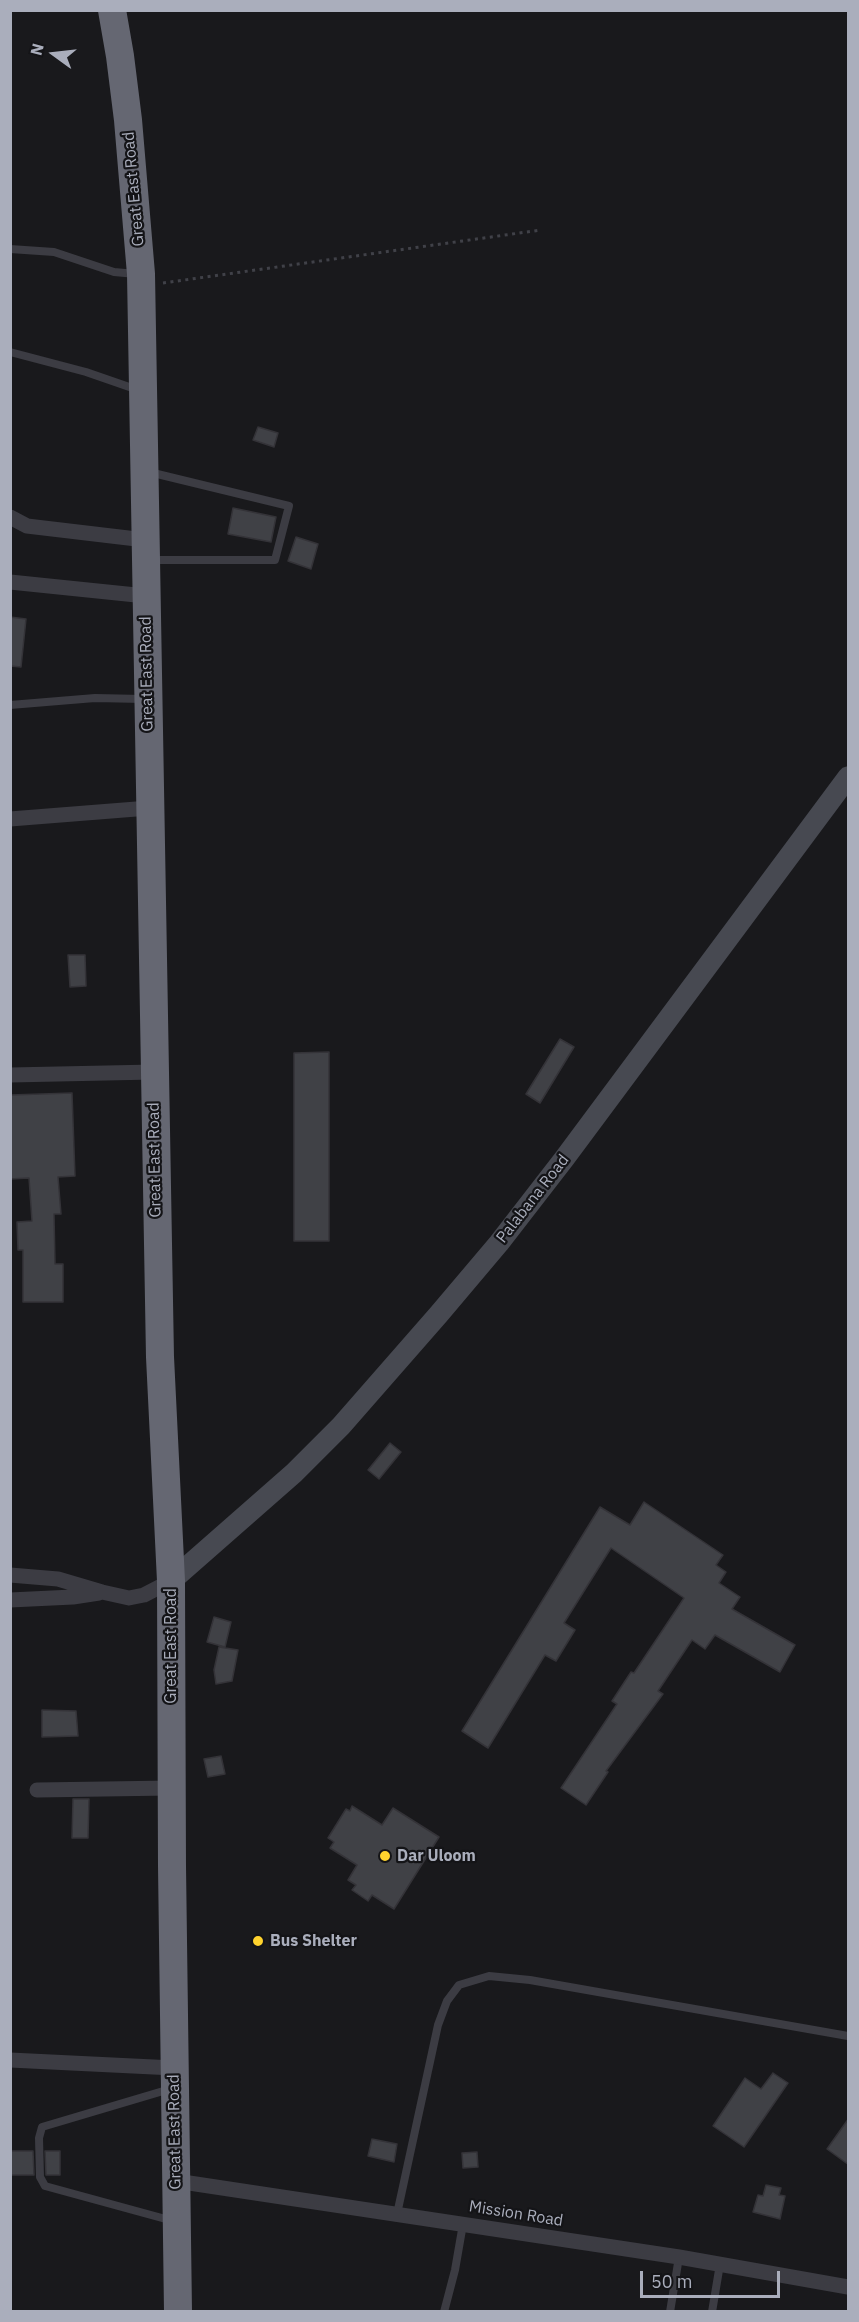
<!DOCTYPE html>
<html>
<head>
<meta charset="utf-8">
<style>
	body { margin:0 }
	#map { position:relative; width:859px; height:2322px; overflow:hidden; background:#19191c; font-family:"IBM Plex Sans",sans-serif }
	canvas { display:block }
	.frame { position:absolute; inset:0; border:12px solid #aaaebc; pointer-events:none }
	.north { position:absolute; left:24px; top:24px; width:60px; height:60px; -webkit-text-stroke:4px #141417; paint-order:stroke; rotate:285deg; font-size:16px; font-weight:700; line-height:24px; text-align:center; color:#aaaebc }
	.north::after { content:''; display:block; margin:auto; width:21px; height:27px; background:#aaaebc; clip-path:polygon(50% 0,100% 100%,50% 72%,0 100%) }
	.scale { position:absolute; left:640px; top:2271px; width:140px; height:27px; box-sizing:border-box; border:3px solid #aaaebc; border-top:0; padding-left:8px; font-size:18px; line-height:21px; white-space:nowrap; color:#aaaebc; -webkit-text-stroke:4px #141417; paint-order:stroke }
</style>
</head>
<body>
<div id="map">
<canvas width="859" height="2322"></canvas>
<div class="frame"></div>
<div class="north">N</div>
<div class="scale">50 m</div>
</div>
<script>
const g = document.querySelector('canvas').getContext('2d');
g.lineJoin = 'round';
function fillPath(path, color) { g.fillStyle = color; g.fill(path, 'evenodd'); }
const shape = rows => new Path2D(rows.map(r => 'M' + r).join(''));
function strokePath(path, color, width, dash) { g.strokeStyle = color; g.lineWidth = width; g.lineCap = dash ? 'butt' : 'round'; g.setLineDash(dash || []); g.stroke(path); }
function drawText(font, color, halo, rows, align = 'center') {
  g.font = font + ' "IBM Plex Sans",sans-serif'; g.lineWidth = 4.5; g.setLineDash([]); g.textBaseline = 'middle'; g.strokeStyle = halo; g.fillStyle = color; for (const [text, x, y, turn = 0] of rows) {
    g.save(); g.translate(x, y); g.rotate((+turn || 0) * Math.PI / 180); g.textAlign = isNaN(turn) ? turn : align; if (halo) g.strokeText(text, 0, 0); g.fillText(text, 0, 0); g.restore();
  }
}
const building = shape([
	[258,427,278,433,274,447,253,440,258,427],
	[233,508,276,517,271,542,228,534,233,508],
	[296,537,318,544,311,569,288,561,296,537],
	[10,617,26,619,21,667,10,666,10,617],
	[68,955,85,955,86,986,70,987,68,955],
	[560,1039,574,1047,540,1103,526,1094,560,1039],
	[329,1052,329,1241,294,1241,294,1053,329,1052],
	[72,1093,75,1176,58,1177,61,1214,54,1214,55,1264,63,1264,63,1302,23,1302,23,1250,18,1250,17,1222,32,1221,29,1178,10,1179,10,1095,72,1093],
	[390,1443,401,1452,379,1479,368,1470,390,1443],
	[644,1502,723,1555,716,1565,726,1572,719,1583,740,1597,732,1609,795,1645,780,1672,715,1635,705,1649,692,1640,658,1691,663,1694,606,1771,608,1772,586,1805,561,1788,617,1704,612,1701,631,1672,634,1673,684,1598,611,1548,564,1623,575,1630,556,1661,545,1655,488,1748,462,1731,600,1507,630,1525,644,1502],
	[214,1617,231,1622,225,1647,207,1642,214,1617],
	[219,1647,238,1650,232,1681,216,1684,214,1670,219,1647],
	[42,1710,76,1711,78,1736,42,1737,42,1710],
	[221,1756,225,1774,208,1777,204,1759,221,1756],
	[73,1799,89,1799,88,1838,72,1838,73,1799],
	[352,1806,382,1825,393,1808,439,1837,394,1909,372,1895,368,1901,352,1890,356,1885,348,1880,357,1865,330,1848,334,1842,328,1838,346,1809,350,1811,352,1806],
	[773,2073,788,2083,744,2147,713,2126,745,2078,761,2089,773,2073],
	[849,2118,849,2165,827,2149,849,2118],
	[372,2139,397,2144,394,2162,368,2156,372,2139],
	[10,2151,33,2151,34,2175,10,2175,10,2151],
	[45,2151,60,2151,60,2175,46,2175,45,2151],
	[477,2152,478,2167,463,2168,462,2153,477,2152],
	[766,2185,781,2188,779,2195,785,2196,780,2219,753,2212,758,2195,763,2196,766,2185]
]);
const path = shape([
	[163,283,541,230]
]);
const lane = shape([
	[10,249,54,252,114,272,136,274],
	[10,352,86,372,138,390],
	[149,472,289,506,275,560,150,560],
	[10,705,95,698,143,699],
	[170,2089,42,2127,39,2138,40,2177,45,2186,173,2221],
	[397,2214,438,2025,447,2001,459,1985,489,1976,530,1980,848,2036],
	[444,2312,455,2270,463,2224],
	[670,2312,679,2257],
	[712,2312,720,2264]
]);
const street = shape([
	[10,517,27,526,145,540],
	[10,582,146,596],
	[10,819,149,808],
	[10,1075,154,1072],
	[10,1575,58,1579,102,1592,129,1598,144,1595,171,1581],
	[10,1600,73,1597,99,1593],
	[37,1790,171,1788],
	[10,2060,174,2068],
	[176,2181,679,2257,848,2287]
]);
const secondary = shape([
	[171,1581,294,1473,341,1426,439,1314,499,1243,564,1159,848,777]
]);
const highway = shape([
	[112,10,120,56,128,120,141,274,160,1357,171,1581,172,1866,178,2312]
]);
const markers = [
	[385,1856,6,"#ffd32e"],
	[258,1941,6,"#ffd32e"]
];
const streetNames = [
	["Great East Road",134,189,-95],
	["Great East Road",147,674,-91],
	["Great East Road",155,1160,-91],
	["Palabana Road",533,1199,-52],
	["Great East Road",171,1646,-90],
	["Great East Road",175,2132,-91],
	["Mission Road",516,2214,9]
];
const poiNames = [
	["Dar Uloom",397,1856],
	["Bus Shelter",270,1941]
];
fillPath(building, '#404146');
strokePath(building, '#343338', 1.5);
strokePath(path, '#404148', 3, [3, 4.5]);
strokePath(lane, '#3c3c43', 8);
strokePath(street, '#3c3c43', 15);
strokePath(secondary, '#474951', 21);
strokePath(highway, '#656772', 28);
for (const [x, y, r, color] of markers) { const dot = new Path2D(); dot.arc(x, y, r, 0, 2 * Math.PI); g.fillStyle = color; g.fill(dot); strokePath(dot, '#141417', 2); }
drawText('16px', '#aaaebc', '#141417', streetNames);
drawText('bold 16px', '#aaaebc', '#141417', poiNames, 'left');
</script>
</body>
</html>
